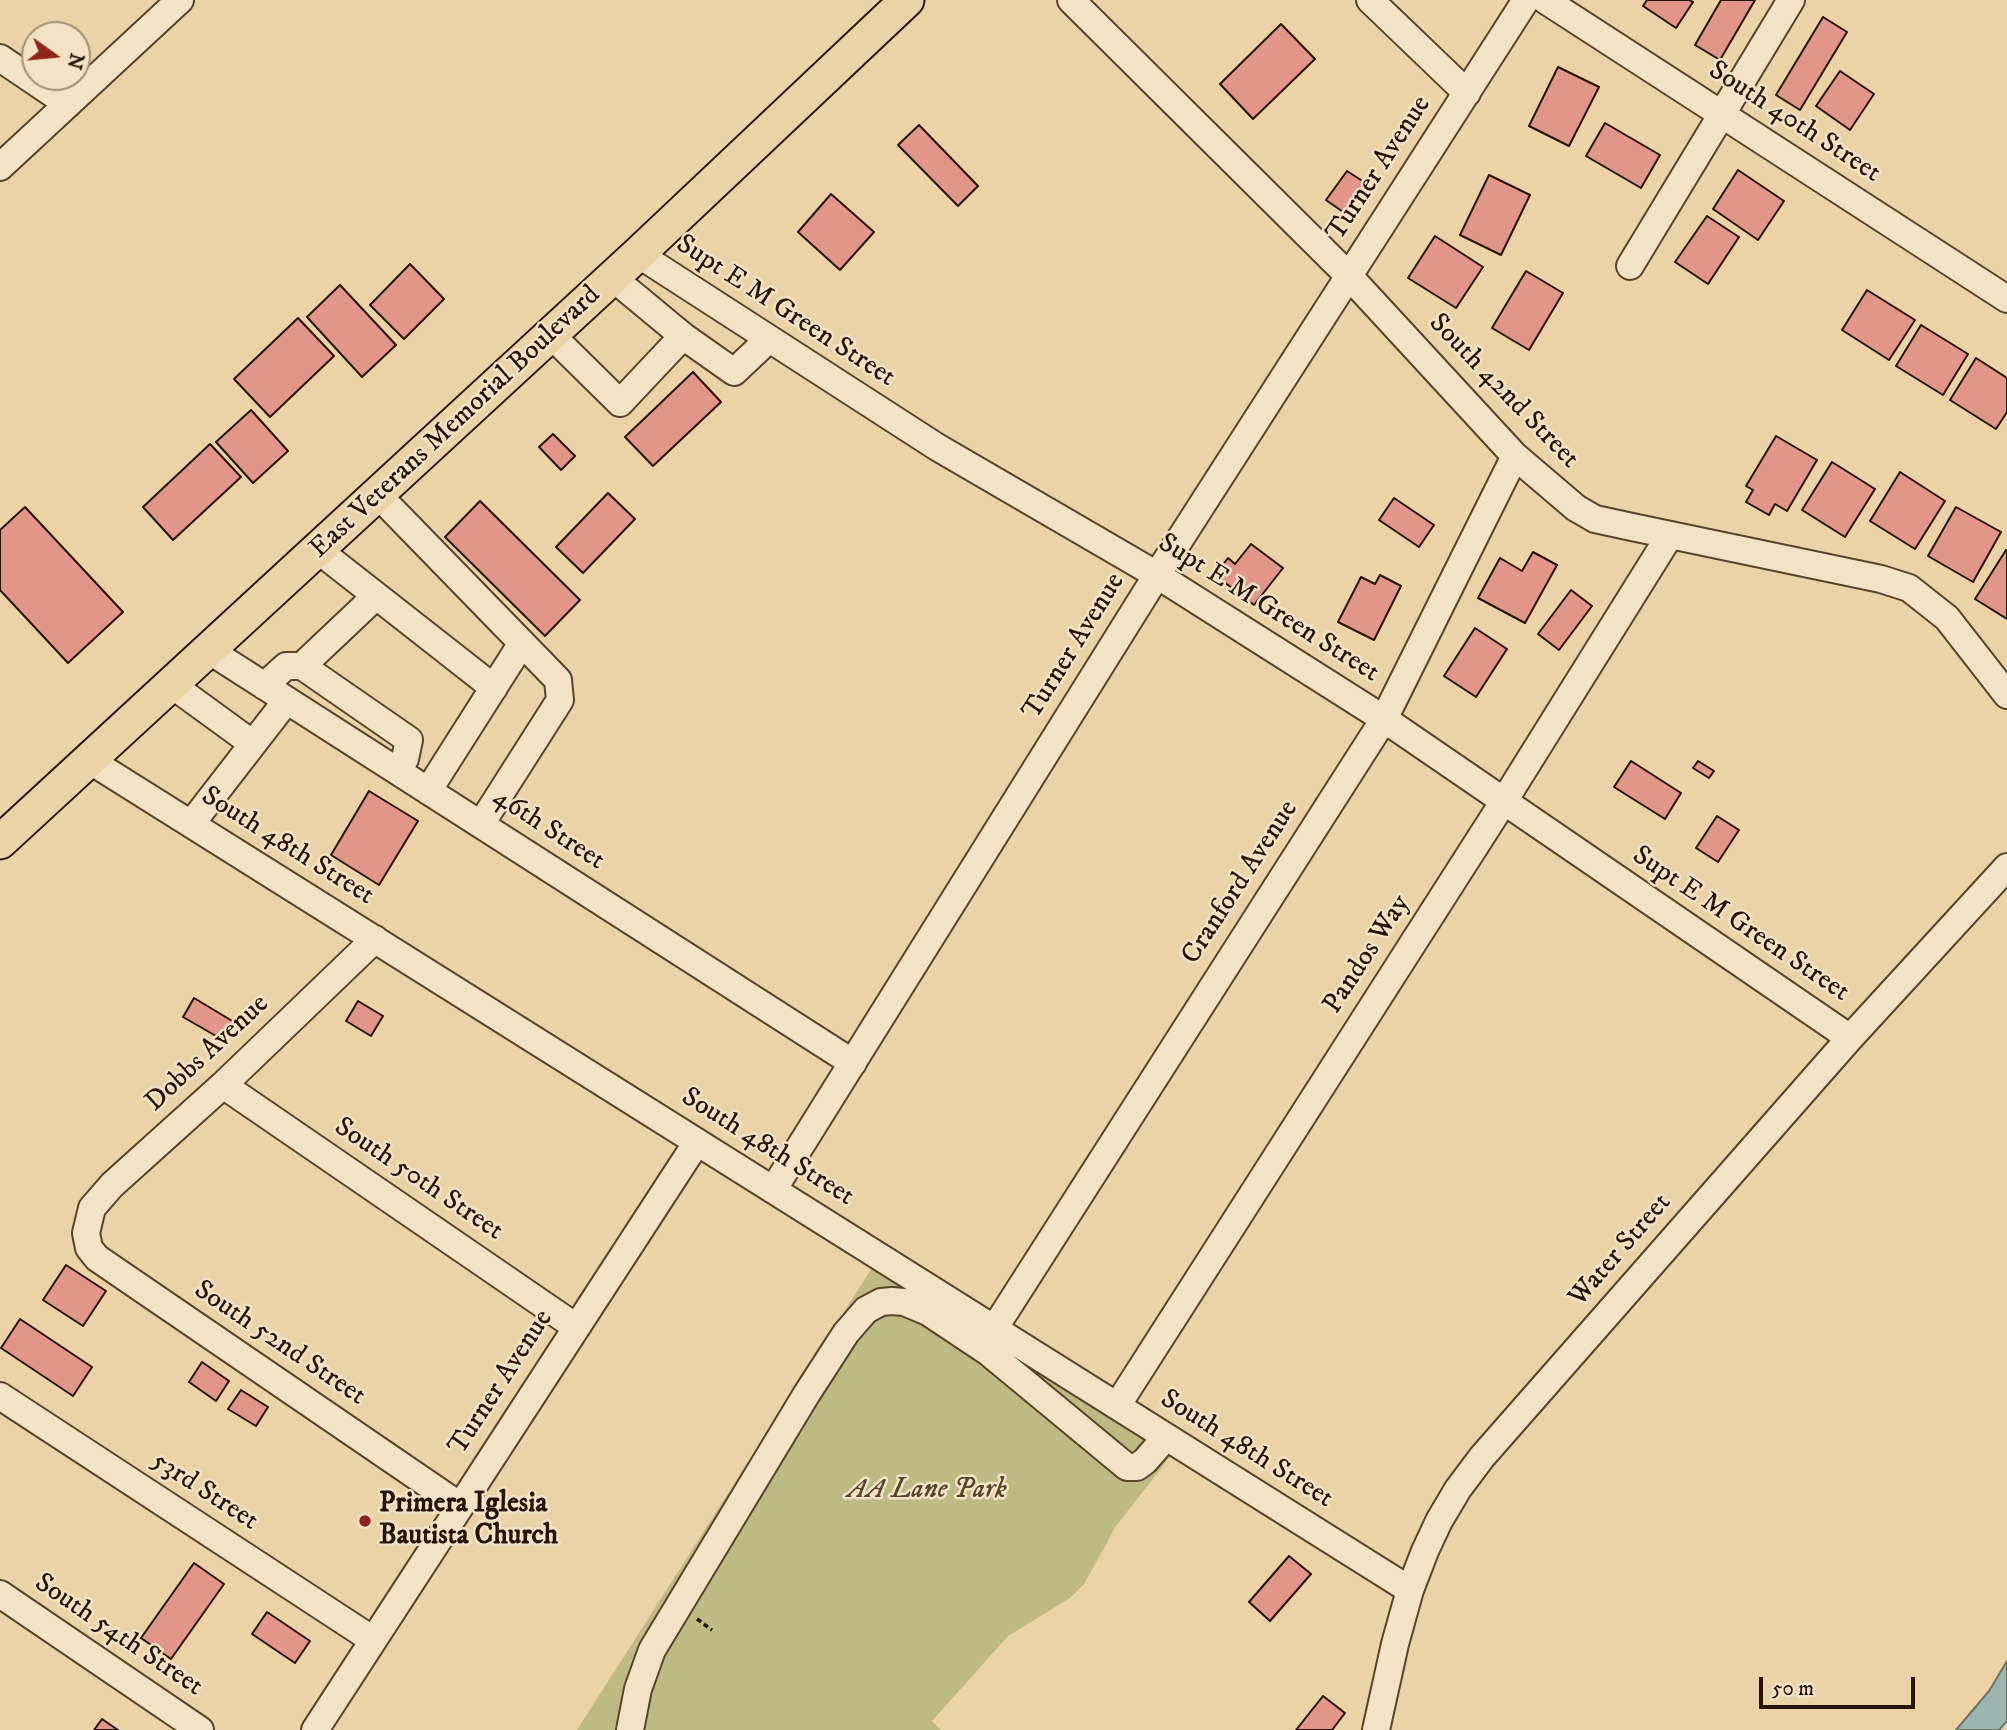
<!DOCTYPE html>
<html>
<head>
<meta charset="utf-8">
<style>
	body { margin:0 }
	#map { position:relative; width:2007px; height:1730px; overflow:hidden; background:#ebd3a7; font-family:"IM FELL DW Pica",serif }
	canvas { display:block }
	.north { position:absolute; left:21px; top:21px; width:70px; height:70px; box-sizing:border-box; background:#f2e2c6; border:2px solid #a19078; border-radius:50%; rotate:105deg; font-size:19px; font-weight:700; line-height:28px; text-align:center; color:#271402 }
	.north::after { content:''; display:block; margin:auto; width:24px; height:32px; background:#8f2418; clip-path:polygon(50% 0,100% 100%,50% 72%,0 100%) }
	.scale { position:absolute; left:1759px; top:1677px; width:156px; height:32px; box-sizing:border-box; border:4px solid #271402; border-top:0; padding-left:9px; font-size:21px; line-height:24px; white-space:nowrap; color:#271402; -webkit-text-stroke:5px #f2e2c6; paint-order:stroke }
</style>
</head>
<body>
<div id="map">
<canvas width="2007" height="1730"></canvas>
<div class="north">N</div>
<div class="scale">50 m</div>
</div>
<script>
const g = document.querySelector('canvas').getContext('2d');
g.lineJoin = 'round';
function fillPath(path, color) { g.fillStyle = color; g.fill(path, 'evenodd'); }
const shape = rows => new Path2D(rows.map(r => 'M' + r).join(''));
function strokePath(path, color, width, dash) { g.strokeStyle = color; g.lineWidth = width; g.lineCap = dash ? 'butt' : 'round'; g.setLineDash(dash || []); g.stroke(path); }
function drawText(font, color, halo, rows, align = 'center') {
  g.font = font + ' "IM FELL DW Pica",serif'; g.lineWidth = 5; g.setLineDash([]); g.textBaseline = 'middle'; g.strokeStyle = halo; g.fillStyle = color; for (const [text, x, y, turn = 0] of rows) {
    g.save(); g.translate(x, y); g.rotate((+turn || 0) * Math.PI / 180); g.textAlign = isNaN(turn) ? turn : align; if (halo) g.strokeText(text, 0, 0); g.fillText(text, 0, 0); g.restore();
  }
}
const green = shape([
	[879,1257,1170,1457,1116,1526,1084,1584,1070,1598,1008,1636,932,1721,941,1730,577,1730]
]);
const water = shape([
	[2007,1661,2007,1721,1999,1730,1956,1730,1989,1691,2007,1661]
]);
const building = shape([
	[1647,0,1689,0,1693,2,1676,28,1643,6,1647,0],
	[1721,0,1755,0,1720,60,1695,45,1721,0],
	[1823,17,1847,32,1800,110,1776,95,1823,17],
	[1281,24,1315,59,1253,119,1220,84,1281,24],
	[1558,67,1599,87,1569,146,1529,126,1558,67],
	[1840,71,1874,94,1850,130,1816,106,1840,71],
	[1605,123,1660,155,1641,188,1586,156,1605,123],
	[919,125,978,186,958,206,898,145,919,125],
	[1738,170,1784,201,1758,240,1713,209,1738,170],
	[1347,171,1367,184,1346,214,1326,200,1347,171],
	[1489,175,1530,195,1501,255,1460,235,1489,175],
	[831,194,874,232,840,270,798,232,831,194],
	[1707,216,1739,237,1708,284,1675,262,1707,216],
	[1435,236,1483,267,1456,308,1408,278,1435,236],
	[410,264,444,299,404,339,370,305,410,264],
	[1526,271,1563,293,1529,350,1492,328,1526,271],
	[340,285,396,345,362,377,307,317,340,285],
	[1867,290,1915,320,1889,360,1842,330,1867,290],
	[298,318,334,356,270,417,234,379,298,318],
	[1921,325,1968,354,1943,395,1896,366,1921,325],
	[1976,358,2007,378,2007,412,1996,429,1950,400,1976,358],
	[693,372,721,402,653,466,625,437,693,372],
	[251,410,288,451,253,483,216,442,251,410],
	[553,434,575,456,561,470,539,447,553,434],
	[1776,436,1817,460,1787,511,1775,504,1769,515,1746,502,1753,490,1746,486,1776,436],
	[210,444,241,477,173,540,143,507,210,444],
	[1832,462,1875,489,1845,537,1802,510,1832,462],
	[1900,472,1945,501,1915,549,1870,521,1900,472],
	[608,493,635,519,583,573,556,547,608,493],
	[1394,498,1434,525,1419,547,1379,520,1394,498],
	[480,501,580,600,545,636,445,537,480,501],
	[25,507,123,612,68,663,0,590,0,530,25,507],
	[1956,507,2001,532,1973,582,1928,556,1956,507],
	[1251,544,1283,568,1254,605,1215,575,1228,558,1235,564,1251,544],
	[2006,550,2007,551,2007,619,1975,599,2006,550],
	[1533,552,1557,565,1525,623,1478,598,1500,558,1522,571,1533,552],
	[1380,575,1401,586,1374,640,1338,622,1361,577,1375,584,1380,575],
	[1571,590,1592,606,1559,650,1538,634,1571,590],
	[1475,628,1507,649,1476,697,1444,676,1475,628],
	[1631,761,1681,793,1665,819,1614,787,1631,761],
	[1698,761,1714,771,1709,778,1693,768,1698,761],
	[369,791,418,821,379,885,331,855,369,791],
	[1717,816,1739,830,1718,862,1696,848,1717,816],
	[194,998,234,1022,223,1040,183,1017,194,998],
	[358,1001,383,1016,371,1036,346,1021,358,1001],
	[66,1265,106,1291,83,1326,43,1300,66,1265],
	[20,1319,92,1367,73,1396,1,1348,20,1319],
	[202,1362,229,1381,216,1401,189,1382,202,1362],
	[241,1390,268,1407,256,1426,228,1409,241,1390],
	[1289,1556,1311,1574,1270,1621,1249,1602,1289,1556],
	[194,1563,224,1584,171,1659,141,1638,194,1563],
	[267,1612,310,1641,295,1663,252,1634,267,1612],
	[1323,1696,1345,1713,1332,1730,1296,1730,1323,1696],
	[102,1719,118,1730,94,1730,102,1719]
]);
const path = shape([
	[697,1619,712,1630]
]);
const minor = shape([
	[1071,0,1349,276,1515,456,1576,508,1595,519,1632,527,1881,579,1909,588,1947,618,2007,695],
	[1370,0,1467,93],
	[1545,0,2007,299],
	[0,58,68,104],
	[0,167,180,0],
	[638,254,937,447,1157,575,1384,719,1850,1038],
	[1630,266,1791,0],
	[551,335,620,403,683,336,613,278],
	[683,336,734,372,769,339],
	[378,495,558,680,560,700,481,824],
	[318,550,494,688],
	[210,651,853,1063],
	[302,666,376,596],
	[172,685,253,744],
	[264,686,286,666,302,666,409,740,405,759,397,770],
	[89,760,1410,1590],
	[428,791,522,643],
	[191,824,287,700],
	[375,939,223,1085,112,1185,92,1208,86,1233,89,1248,97,1258,460,1506],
	[223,1085,576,1327],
	[773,1190,1157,575,1526,0],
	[994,1329,1384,719,1515,456],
	[0,1396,373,1640],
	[1117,1406,1504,801,1670,535],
	[0,1594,200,1730],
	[315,1730,697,1142],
	[630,1730,638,1689,652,1650,806,1395,846,1333,866,1310,881,1302,892,1301,904,1302,928,1312,988,1352,1127,1467,1137,1467,1145,1461,1166,1437],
	[1376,1730,1395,1644,1410,1590,1425,1551,1439,1521,1458,1489,1482,1457,1850,1038,2007,867]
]);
const major = shape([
	[0,842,638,254,907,0]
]);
const markers = [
	[365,1521,7,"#8f2418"]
];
const streetNames = [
	["South 40th Street",1794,123,33],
	["Turner Avenue",1380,169,-57],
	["Supt E M Green Street",785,312,33],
	["South 42nd Street",1503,392,46],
	["East Veterans Memorial Boulevard",456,423,-43],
	["Supt E M Green Street",1268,609,32],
	["Turner Avenue",1075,647,-58],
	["46th Street",548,830,33],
	["South 48th Street",287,847,32],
	["Cranford Avenue",1241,883,-57],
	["Supt E M Green Street",1740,925,34],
	["Pandos Way",1368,955,-57],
	["Dobbs Avenue",208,1054,-43],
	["South 48th Street",767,1148,32],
	["South 50th Street",418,1180,34],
	["Water Street",1621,1251,-49],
	["South 52nd Street",279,1344,34],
	["Turner Avenue",502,1383,-57],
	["South 48th Street",1246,1450,32],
	["53rd Street",204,1492,33],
	["South 54th Street",118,1636,34]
];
const parkNames = [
	["AA Lane Park",927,1491]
];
const poiNames = [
	["Primera Iglesia",379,1505],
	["Bautista Church",379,1537]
];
fillPath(green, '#bdbb83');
fillPath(water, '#9bb6b1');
strokePath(water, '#6d756b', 2);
fillPath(building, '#e2968a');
strokePath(building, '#271402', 2);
strokePath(minor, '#58442b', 30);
strokePath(major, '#271402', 37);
strokePath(path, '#271402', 3.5, [5, 3.5]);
strokePath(minor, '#f2e2c6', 26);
strokePath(major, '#ebd3a7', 33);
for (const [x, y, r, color] of markers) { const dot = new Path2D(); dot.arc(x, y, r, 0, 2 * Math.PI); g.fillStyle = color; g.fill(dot); strokePath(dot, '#f2e2c6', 2.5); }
drawText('28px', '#271402', '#f2e2c6', streetNames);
drawText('italic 28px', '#544629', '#f2e2c6', parkNames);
drawText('bold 28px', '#271402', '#f2e2c6', poiNames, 'left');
</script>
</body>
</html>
